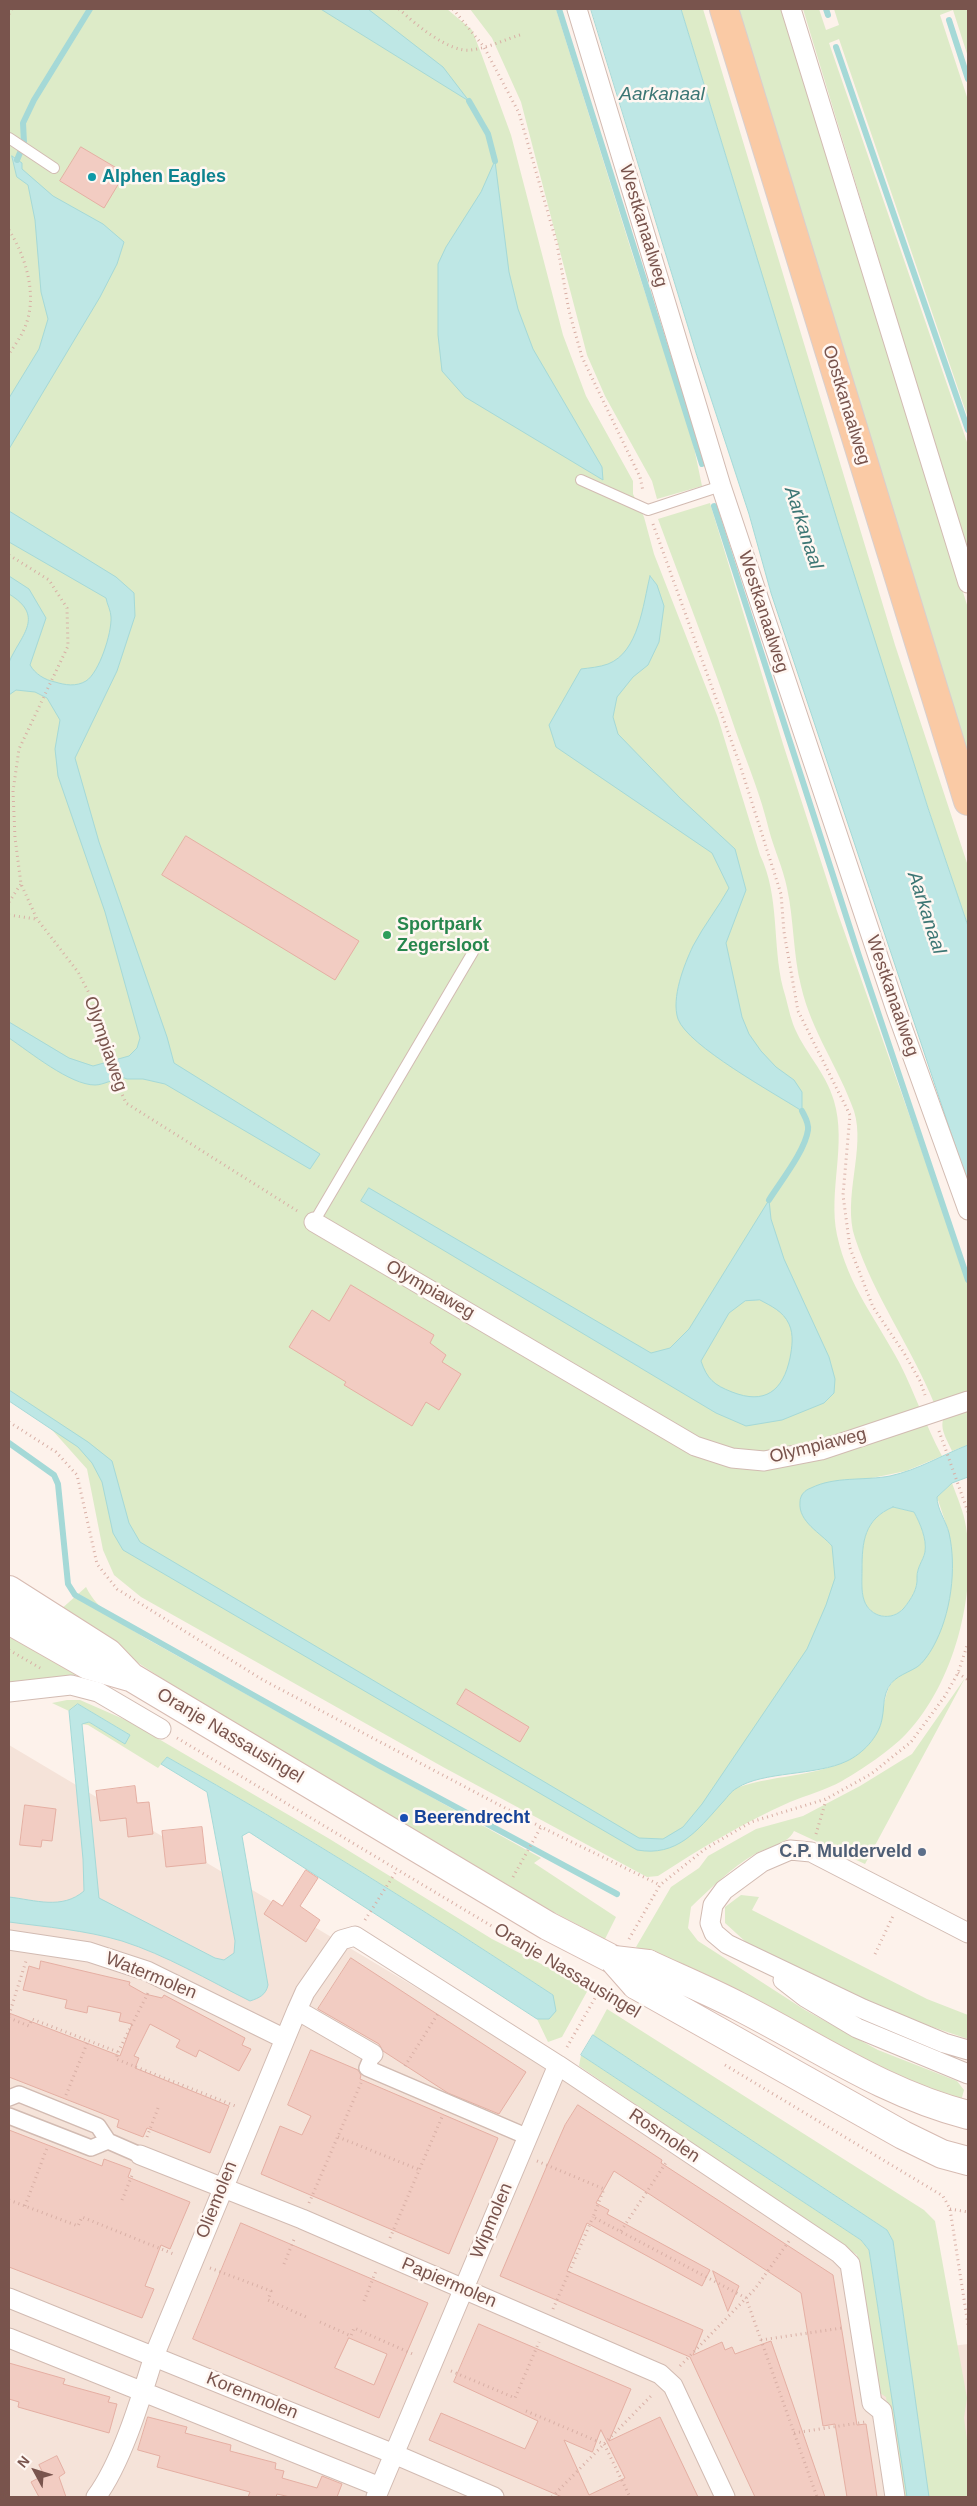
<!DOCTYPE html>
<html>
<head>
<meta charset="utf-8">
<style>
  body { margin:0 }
  #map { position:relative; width:977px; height:2506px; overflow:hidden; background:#fdf2eb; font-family:Helvetica,sans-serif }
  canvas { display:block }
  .frame { position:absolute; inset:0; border:10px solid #79544d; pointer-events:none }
  .north { position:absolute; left:10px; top:2446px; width:50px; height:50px; -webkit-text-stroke:4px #fff7f2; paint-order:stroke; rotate:309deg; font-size:14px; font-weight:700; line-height:20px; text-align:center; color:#79544d }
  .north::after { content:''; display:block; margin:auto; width:18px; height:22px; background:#79544d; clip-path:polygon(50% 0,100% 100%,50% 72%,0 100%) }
</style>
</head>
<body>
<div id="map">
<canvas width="977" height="2506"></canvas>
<div class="frame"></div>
<div class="north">N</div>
</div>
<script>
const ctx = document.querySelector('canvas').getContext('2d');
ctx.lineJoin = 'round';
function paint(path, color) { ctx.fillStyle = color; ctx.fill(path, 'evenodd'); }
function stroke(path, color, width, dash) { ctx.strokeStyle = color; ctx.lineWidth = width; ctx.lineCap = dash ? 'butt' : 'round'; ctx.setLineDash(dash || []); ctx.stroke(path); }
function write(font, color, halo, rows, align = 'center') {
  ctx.font = font + ' Helvetica,sans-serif'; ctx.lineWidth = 5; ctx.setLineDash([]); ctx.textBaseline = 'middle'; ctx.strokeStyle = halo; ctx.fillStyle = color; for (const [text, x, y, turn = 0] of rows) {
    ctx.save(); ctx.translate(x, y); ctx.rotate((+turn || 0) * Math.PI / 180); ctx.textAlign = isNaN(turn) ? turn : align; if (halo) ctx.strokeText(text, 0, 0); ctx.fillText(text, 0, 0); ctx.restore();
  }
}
const residential = new Path2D(`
  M9,1745L536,2059L839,2260L858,2358L968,2344V2497H9Z`);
const green = new Path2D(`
  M9,9H447L472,30L481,53L511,135L563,335L586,396L633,481V494L644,517L654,554L718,718L760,855C780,896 772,944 783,988C787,1000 789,1013 793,1024C803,1051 826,1072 834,1101C847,1145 828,1190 837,1235C848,1286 877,1320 900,1364C915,1394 926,1426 942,1456L906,1471L872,1478L847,1598L736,1788C777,1773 831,1778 865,1748C890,1725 877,1689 900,1675C905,1671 912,1669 917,1667L948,1530L937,1497L952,1483C957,1497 964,1512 966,1527C977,1594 954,1684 906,1734C891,1750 861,1770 842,1781C826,1790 807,1795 790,1802C743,1823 701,1848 658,1876L647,1877L443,1767L141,1597L114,1575L103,1550L87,1469L37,1413L9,1395Z
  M470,9H556L632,253L691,433L702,486L657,499L652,481L605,396L587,355L521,102L492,38Z
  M681,9H703L895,645L968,866V926C864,623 775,315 681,9Z
  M730,9H781L968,608V760Z
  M803,9H819L826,30L839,25L834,9H968V57L953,10L940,15L968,100V418L839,39L829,43L968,445V554Z
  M710,503L783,744L837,911L968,1281V1391L934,1403C911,1347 874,1296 855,1238C842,1198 866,1149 854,1111C839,1068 811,1031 801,986C793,954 794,920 787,888C783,868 774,849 769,830C761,796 748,765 736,732C712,660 684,590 658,519Z
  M968,1410V1445L952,1451C947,1439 937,1426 946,1414Z
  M893,1507L914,1512C920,1523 927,1539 925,1552C923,1561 917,1568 917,1577C918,1589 911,1599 904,1608C892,1622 870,1618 864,1600C861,1591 862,1579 862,1570C862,1540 863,1520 893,1507Z
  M86,1587C98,1612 125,1625 147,1639L541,1858L534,1863L616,1917L605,1939L498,1883L291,1763L59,1611Z
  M9,1628L83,1674L48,1678L9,1692Z
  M965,1678L865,1864L794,1831C786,1846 769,1846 755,1854C732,1867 710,1889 691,1907L688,1928L698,1941L805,2010L878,2050L957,2081L964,2090L961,2101L928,2094L768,2009L636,1947L671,1887L699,1868L708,1856L756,1829L803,1816L860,1786L912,1754Z
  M67,1700H80L128,1721L328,1838L492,1939L589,1988L562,2037L548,2042L537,2019H549L553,1995C427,1912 300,1831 167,1757L158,1768L88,1725L81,1724L89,1722L125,1743L130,1735L78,1704L69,1711L52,1703Z
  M741,1895L759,1897L752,1910L927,1999L968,2015V2039L870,2006L747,1943L725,1923V1907Z
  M607,2009L924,2210L935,2221L967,2398L964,2418L968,2447V2497H929L893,2241L887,2230L593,2035Z
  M581,2055L861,2240L869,2250L907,2497H899L886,2397L880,2393L857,2255L579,2066Z`);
const water = new Path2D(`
  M321,9H368L443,67L469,101Z
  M591,9H681L841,533L928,808L968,926V1184L771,593L749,514L697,356Z
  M12,156L22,163V169L53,196L103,224L124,242L117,264L100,297L9,449V398L39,349L48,319L41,292L35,220L28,185L17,177Z
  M495,161L509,272L518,309L533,349L602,467L603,480L465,397L442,371L438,335V264L446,247L481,192Z
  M9,511L116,577L134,593L135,616L117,671L75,758L99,842L167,1037L174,1063L320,1154L310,1169L165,1084L143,1079H127L122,1077C114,1079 103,1085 95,1085C70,1085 30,1052 9,1038V1022L69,1058L93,1066L129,1056L137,1048L140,1038L105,912L58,776L55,749L60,720L47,698L35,692L16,690L9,695C9,685 6,669 10,660C22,634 45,616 9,594V576L29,589L46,618L30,665C35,674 45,680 55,682C65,685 76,687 86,681C99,673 112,633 111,617C111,611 107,604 106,598L9,542Z
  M650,576L657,585L664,606L659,642L648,665L633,677L617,697L613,717L618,734L680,798L735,849L746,890L726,943L742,1017L749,1034L761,1051L776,1067L794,1080L802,1092V1111C774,1093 688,1046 678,1019C671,998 684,965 693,946C704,925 718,908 729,888L712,853L556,747L549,725L581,669C589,668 600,667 608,664C639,652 643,604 650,576Z
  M369,1188L651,1353L670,1348L689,1329L769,1200L771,1219L784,1259L829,1357L835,1379L834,1393L824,1403L782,1420L746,1426L716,1413L361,1201ZM760,1300C771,1306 783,1311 789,1324C794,1335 792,1347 790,1358C783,1391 765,1405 732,1392C714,1385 707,1379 701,1361L729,1313L745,1301Z
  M9,1390L88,1442L112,1461L129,1523L140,1542L639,1838L663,1839L683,1827L702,1804L807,1649L826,1605L835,1578L832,1546C821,1533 798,1522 800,1502C800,1495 805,1490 811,1488C835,1476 864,1481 890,1476C918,1470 942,1455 968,1445V1477L952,1483L937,1497C937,1509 946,1521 949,1533C957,1568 951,1615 933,1647C929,1654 923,1663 917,1667C904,1675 891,1677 886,1693C883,1701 884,1711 882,1719C879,1737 862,1754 847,1761C816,1776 763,1771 737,1788C731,1791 726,1799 721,1804C697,1831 677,1857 637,1850L123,1550L113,1533L102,1482L92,1463L78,1447L9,1401ZM893,1507L914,1512C920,1523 927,1539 925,1552C923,1561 917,1567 917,1577C918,1589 911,1599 904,1608C892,1622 870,1618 864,1600C861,1591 862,1579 862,1570C862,1542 864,1519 893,1507Z
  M78,1704L130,1735L125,1744L89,1722L82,1724L99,1898L215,1958L224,1960L234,1953L235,1941L207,1792L161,1764L167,1757C299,1831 427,1912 553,1995L556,2011L549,2019H537L249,1832L242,1836L268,1985C266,1995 259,1998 250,2001C208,1980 166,1955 122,1941C85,1930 46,1927 9,1922V1897C35,1900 62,1910 84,1891L83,1859L69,1711Z
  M593,2035L887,2230L893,2241L929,2497H907L869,2250L861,2240L581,2055Z`);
const stream = new Path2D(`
  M559,9L702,464
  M826,9L828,15
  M949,20L968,79
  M836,47L968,430
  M469,101L488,134L495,161
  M17,160L24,143L23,123L34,100L90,9
  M714,506L858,953L968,1280
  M769,1200C781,1181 805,1151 808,1130C809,1123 805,1117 802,1111
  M9,1443L54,1475L58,1484L68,1584L75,1595L378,1765L617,1894`);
const building = new Path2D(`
  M81,147L125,173L104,208L60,181Z
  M186,836L359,941L335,980L162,875Z
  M351,1285L434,1335L430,1343L446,1355L442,1362L461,1374L439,1410L426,1402L412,1426L344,1385L346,1382L289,1347L312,1310L329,1321Z
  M466,1689L529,1727L520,1742L457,1704Z
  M135,1786L137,1803L149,1802L153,1834L128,1837L126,1818L100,1821L96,1791Z
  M25,1805L56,1809L52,1841L42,1840L41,1847L20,1845Z
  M202,1827L206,1863L166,1867L162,1831Z
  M306,1870L318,1878L300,1906L320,1920L306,1942L264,1914L273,1900L282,1906Z
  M351,1958L526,2072L499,2114L448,2093L383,2051L379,2044L318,2009Z
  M41,1961L130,1982L129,1985L145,1994L162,1998L164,1995L245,2038L242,2045L251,2049L239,2071L199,2050L196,2057L176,2047L180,2040L150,2024L134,2056L139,2058L135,2068L229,2106L210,2153L147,2128L143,2137L117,2127L119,2120L9,2077V2013L120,2056L132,2024L119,2021L121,2013L88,2006L87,2013L65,2008L67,2000L23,1990L29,1966L39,1969Z
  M311,2050L358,2070L361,2075L360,2079L498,2138L449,2254L261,2174L280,2126L302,2135L311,2116L288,2105Z
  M578,2105L662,2160L661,2163L833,2275L857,2425L866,2424L877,2497H847L835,2424L823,2426L801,2293L614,2171L596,2203L609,2210L607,2214L710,2270L702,2286L587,2223L567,2271L703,2330L693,2355L722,2342L725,2350L732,2347L735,2354L771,2341L825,2497H755L690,2357L500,2276L546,2168L565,2125Z
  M9,2130L102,2166L104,2159L131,2169L128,2177L190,2202L170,2249L161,2245L145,2286L154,2289L142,2318L9,2267Z
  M241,2223L428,2303L379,2418L193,2339ZM349,2338L387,2354L374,2385L335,2368Z
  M713,2271L739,2286L728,2311Z
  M479,2324L631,2389L609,2441L660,2417L698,2497H562L429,2440L441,2413L525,2449L538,2421L454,2382ZM601,2430L625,2478L589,2495L564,2440L592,2452Z
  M9,2363L65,2379L63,2384L110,2397L108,2402L117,2404L109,2433L18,2407L19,2402L9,2399Z
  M148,2417L187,2427L185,2433L231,2445L230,2451L276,2463L275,2469L284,2471L282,2478L317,2488L322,2476L342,2484L337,2497H290L277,2494L276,2497H248L250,2492L157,2467L160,2456L138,2450Z
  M57,2456L65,2473L59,2477L66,2497H39L31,2482L44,2475L39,2465Z`);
const path = new Path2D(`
  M399,9C414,23 449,53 471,50C488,48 506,39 523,34
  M453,9L484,47L519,113L557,244L569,311L582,357L640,477L643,491
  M9,14L12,9
  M9,230C26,257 38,296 25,327C21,337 14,346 9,354
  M653,524L740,765L781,894L784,932L798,1011L850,1115L843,1195L850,1248L873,1307L904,1353L920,1381L925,1395
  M9,555L49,580L67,608L68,646L19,749L13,791L15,838L21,884L37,919L78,972L91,997L117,1083L126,1103L299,1212
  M9,902L21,884
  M9,915L36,919
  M9,1422L56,1452L77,1475L97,1564L117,1589L263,1680L541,1827L660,1885
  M939,1431L968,1512
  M9,1650L40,1668
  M958,1673L968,1680
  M177,1738L582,1980
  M816,1834L826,1800
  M513,1877L541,1827
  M365,1920L397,1870
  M629,1939L660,1885L705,1849L751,1822L826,1799L871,1774L911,1742L945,1696L958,1673L968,1643
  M875,1954L893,1916
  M9,2015L26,1961
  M9,2018L29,2026L32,2019L118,2052L116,2059L238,2107
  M567,2047L603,1984
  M118,2052L148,1993
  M725,2065L943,2196L950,2209L968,2325
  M405,2066L439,2012
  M66,2095L88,2041
  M147,2137L158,2108
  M338,2137L420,2170
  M537,2161L604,2189L593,2217L746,2298L817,2497
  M9,2200L78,2226L82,2217L176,2255
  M122,2200L133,2173
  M309,2203L361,2083
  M25,2206L47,2148
  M950,2209L968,2212
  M621,2231L667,2161
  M390,2238L442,2117
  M284,2264L295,2237
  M210,2268L271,2291L268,2300L306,2317
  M364,2301L376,2271
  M553,2309L593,2217
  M320,2322L351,2336L354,2328L415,2355
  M761,2340L842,2328
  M680,2366L755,2289L789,2241
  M451,2371L515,2398L539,2342
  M526,2411L604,2444L630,2497
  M794,2433L865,2422
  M552,2497L653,2394`);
const service = new Path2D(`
  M9,138L54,168
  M581,480L648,510L721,486
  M314,1222L473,952`);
const pedestrian = new Path2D(`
  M373,2054L367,2068L528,2137
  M9,2098L19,2094L98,2126L108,2141L140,2155
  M9,2116L91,2148L108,2141`);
const minor = new Path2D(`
  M577,9L721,486L896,1010L968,1210
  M791,9L968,583
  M314,1222L695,1446L732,1458L764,1461L821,1450L968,1401
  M9,1692L71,1685L98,1692L161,1729
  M968,1933L811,1852L790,1850L762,1862L724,1890L713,1905L710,1923L714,1933L727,1944L863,2009L944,2043L968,2050
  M9,1940L89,1952L147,1971L285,2039
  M783,1980L805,1997L857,2028L968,2074
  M297,2010L373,2054
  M140,2155L302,2219L660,2374L673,2386L725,2497
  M9,2298L394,2454L494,2497
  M9,2338L380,2487
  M96,2497C122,2462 141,2398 154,2356L297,2010L305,1992L341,1940L355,1936L558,2065L839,2253L850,2264L872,2403L882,2411L895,2497
  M376,2497L558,2065`);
const secondary = new Path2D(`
  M9,1590L108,1653L131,1677L548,1926L614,1960
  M9,1620L88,1665L130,1677
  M648,1964C678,1978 709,1991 738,2006C815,2045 883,2093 968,2115
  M636,1985L903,2135L942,2154L968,2161`);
const primary = new Path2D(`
  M724,9L968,801`);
const pathBridge = new Path2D(`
  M582,1980L617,2001`);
const secondaryBridge = new Path2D(`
  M614,1960L648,1964
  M614,1960L636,1985`);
const markers = [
  [92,177,5,"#0f9aa8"],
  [387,935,5,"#2e9e5b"],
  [404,1818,5,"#1a4fb4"],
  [922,1852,5,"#5c6f8a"]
];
const cultureNames = [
  ["Alphen Eagles",102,177]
];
const streetNames = [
  ["Westkanaalweg",643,226,73],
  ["Oostkanaalweg",846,405,73],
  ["Westkanaalweg",763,612,72],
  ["Westkanaalweg",892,996,71],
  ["Olympiaweg",105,1044,71],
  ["Olympiaweg",430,1290,30],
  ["Olympiaweg",818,1446,-14],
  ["Oranje Nassausingel",230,1736,31],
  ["Oranje Nassausingel",567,1971,31],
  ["Watermolen",151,1976,22],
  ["Rosmolen",664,2136,34],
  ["Oliemolen",217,2200,-68],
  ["Wipmolen",492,2221,-67],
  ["Papiermolen",449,2283,23],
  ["Korenmolen",252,2396,22]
];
const leisureNames = [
  ["Sportpark",397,925],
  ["Zegersloot",397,946]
];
const transitNames = [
  ["Beerendrecht",414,1818]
];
const serviceNames = [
  ["C.P. Mulderveld",912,1852]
];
const waterNames = [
  ["Aarkanaal",662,95],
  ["Aarkanaal",803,528,72],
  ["Aarkanaal",926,913,72]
];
paint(residential, '#f5e3d9');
paint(green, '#ddebc8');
paint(water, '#bee7e5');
stroke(water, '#a5d9d7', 1);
stroke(stream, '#a5d9d7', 6);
paint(building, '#f2ccc2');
stroke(building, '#e5afa3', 1);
stroke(service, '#d2bbb2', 12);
stroke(pedestrian, '#d2bbb2', 18);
stroke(minor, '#d2bbb2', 21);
stroke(secondary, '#d7bbb2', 30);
stroke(primary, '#d9cfcd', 30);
stroke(path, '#d8afa5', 3, [1, 4]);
stroke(service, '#fff', 10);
stroke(pedestrian, '#fff', 15);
stroke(minor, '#fff', 19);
stroke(secondary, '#fff', 28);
stroke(primary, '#facaa5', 28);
stroke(secondaryBridge, '#d7bbb2', 30, []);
stroke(pathBridge, '#d8afa5', 3, [1, 4]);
stroke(secondaryBridge, '#fff', 28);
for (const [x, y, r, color] of markers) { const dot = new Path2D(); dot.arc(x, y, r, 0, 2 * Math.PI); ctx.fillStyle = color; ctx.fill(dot); stroke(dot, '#fff7f2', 2); }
write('bold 18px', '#0d838f', '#fff7f2', cultureNames, 'left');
write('18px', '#79544d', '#fff7f2', streetNames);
write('bold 18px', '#27864d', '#fff7f2', leisureNames, 'left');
write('bold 18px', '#164399', '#fff7f2', transitNames, 'left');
write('bold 18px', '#4e5e75', '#fff7f2', serviceNames, 'right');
write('italic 19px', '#3c7674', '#fff7f2', waterNames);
</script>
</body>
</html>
